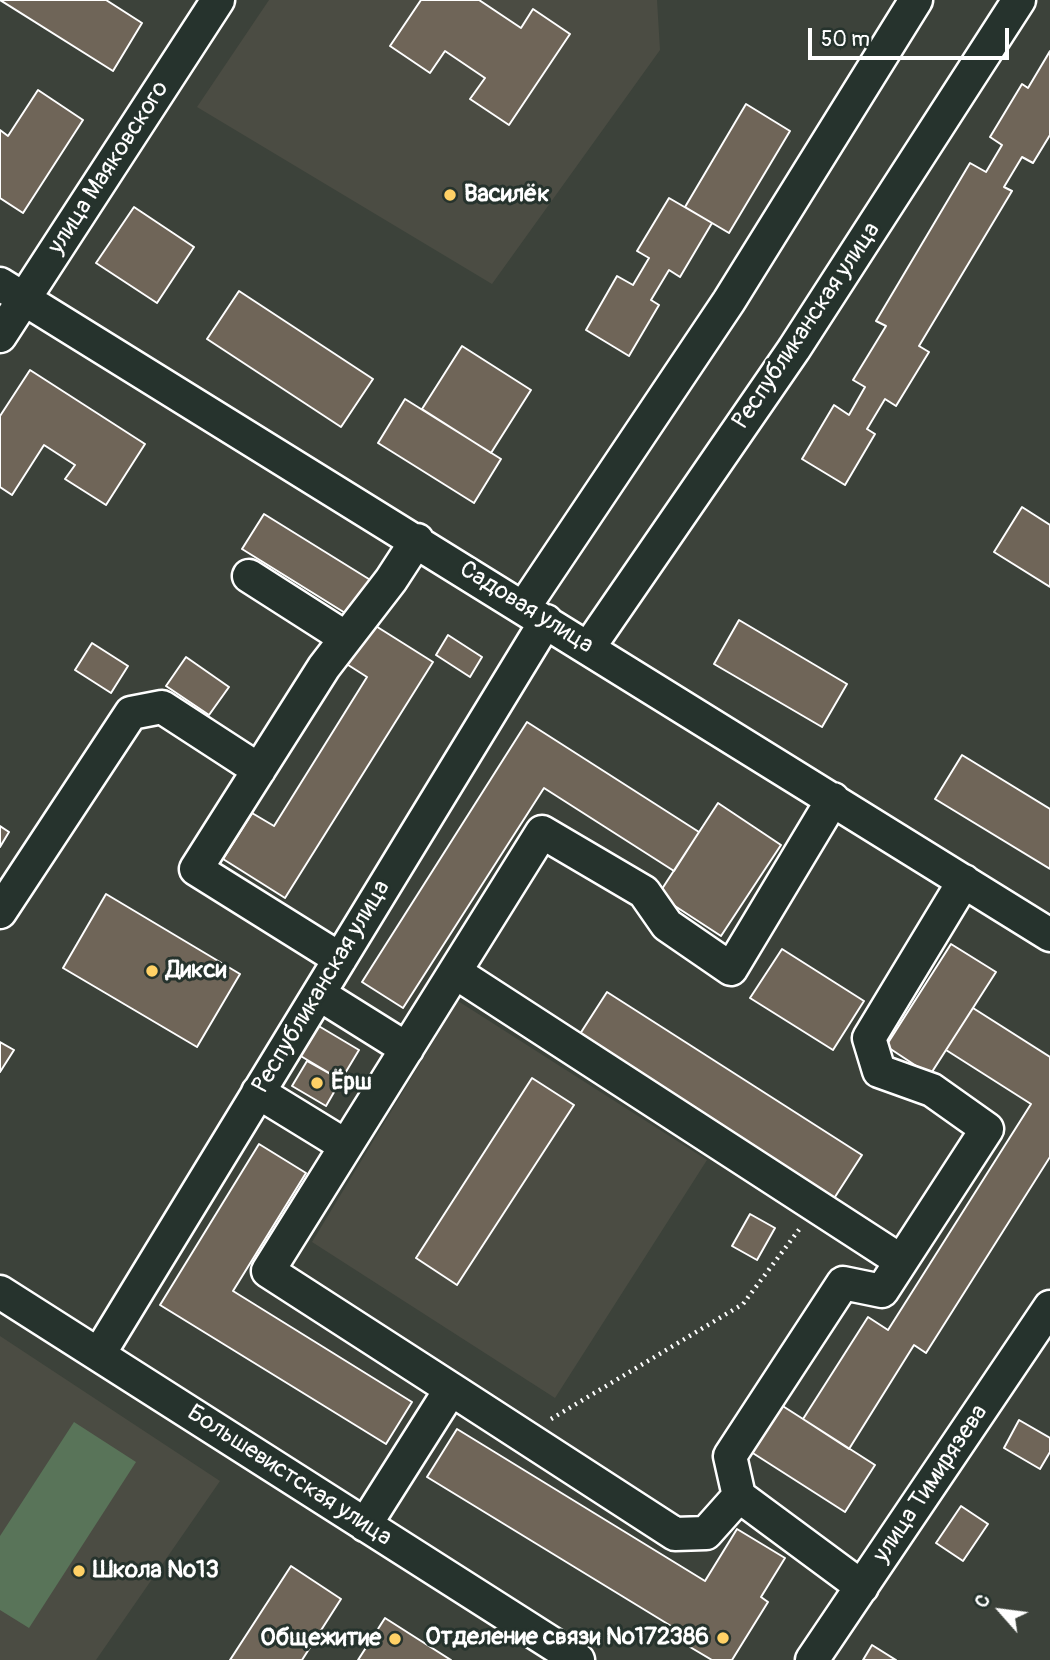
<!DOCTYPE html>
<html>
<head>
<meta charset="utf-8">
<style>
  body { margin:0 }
  #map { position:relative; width:1050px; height:1660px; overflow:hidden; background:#3c423a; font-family:Pangolin,sans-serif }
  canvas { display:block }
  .north { position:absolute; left:966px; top:1576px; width:70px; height:70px; -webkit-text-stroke:5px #26332d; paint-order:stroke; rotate:298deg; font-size:19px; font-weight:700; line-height:28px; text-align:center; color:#fff }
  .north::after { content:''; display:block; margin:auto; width:24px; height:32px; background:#fff; clip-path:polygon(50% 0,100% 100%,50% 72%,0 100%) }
  .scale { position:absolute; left:808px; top:28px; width:201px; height:32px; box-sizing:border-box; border:4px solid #fff; border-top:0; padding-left:9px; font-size:21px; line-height:24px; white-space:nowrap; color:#fff; -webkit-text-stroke:5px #26332d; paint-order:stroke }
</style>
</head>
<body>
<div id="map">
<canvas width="1050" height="1660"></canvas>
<div class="north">С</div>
<div class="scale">50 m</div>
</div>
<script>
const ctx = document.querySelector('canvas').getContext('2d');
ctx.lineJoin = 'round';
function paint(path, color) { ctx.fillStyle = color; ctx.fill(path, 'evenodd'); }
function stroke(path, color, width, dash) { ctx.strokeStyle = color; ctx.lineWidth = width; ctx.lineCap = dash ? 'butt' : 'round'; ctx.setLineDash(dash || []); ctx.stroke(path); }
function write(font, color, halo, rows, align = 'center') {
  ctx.font = font + ' Pangolin,sans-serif'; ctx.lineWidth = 6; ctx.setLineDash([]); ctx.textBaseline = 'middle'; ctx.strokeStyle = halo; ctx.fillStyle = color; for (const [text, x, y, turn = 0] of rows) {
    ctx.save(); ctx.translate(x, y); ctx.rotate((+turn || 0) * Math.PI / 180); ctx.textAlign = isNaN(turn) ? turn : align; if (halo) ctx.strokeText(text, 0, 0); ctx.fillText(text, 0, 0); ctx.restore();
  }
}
const built = new Path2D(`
  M269,0H657L660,50L492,284L197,107Z
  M458,1001L707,1160L555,1398L312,1242Z
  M0,1336L220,1481L96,1660H0Z`);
const green = new Path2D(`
  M74,1422L136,1462L29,1628L0,1610V1536Z`);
const building = new Path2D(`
  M0,0H106L142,23L113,71Z
  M421,0H479L521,28L533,9L570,34L509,125L470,99L485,78L445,51L430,73L390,46Z
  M1050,51V135L1033,163L1022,157L1004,187L1012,191L919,346L929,352L896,406L885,399L867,429L875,434L845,485L802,459L834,405L849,415L865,387L853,380L886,326L876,321L970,163L986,172L1002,145L990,137L1022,84L1028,88Z
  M38,90L83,120L23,213L0,198V130L8,136Z
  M746,104L790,131L729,233L685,207Z
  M669,198L712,223L680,277L669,270L651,300L659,305L629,356L586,330L617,276L633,285L649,258L637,251Z
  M134,207L194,247L157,303L96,263Z
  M239,291L373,379L341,427L207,339Z
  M462,346L531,390L491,453L422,409Z
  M30,370L145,444L106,505L65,479L75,465L44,445L12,495L0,487V416Z
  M405,399L501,459L474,503L378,443Z
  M1022,507L1050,525V587L994,552Z
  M264,514L372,581L350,616L242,549Z
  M739,620L847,684L822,727L714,664Z
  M371,623L433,662L285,898L223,859L252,813L274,826L367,677L345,663Z
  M448,635L482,657L470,677L436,655Z
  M92,643L128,666L111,693L75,670Z
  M186,657L229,687L209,715L166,686Z
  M527,722L699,832L674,871L544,788L403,1008L362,982Z
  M962,755L1050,809V869L935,799Z
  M718,803L781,845L721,936L658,895Z
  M0,826L9,832L0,847Z
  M106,894L240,974L197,1047L63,968Z
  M951,944L996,972L930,1075L886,1046Z
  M782,949L864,1001L833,1050L750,998Z
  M607,992L862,1155L833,1200L578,1037Z
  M973,1008L1050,1057V1157L926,1353L914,1345L849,1449L803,1419L868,1317L888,1330L1031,1104L946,1050Z
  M317,1025L359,1050L341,1080L299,1055Z
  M0,1042L14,1050L0,1072Z
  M307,1061L341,1080L326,1106L292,1086Z
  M532,1078L574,1105L457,1285L416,1258Z
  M259,1144L306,1173L233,1291L412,1402L386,1444L160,1305Z
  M750,1214L775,1228L757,1260L732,1246Z
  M778,1403L875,1465L845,1512L748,1450Z
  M1019,1420L1050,1438V1452L1040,1469L1004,1448Z
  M457,1429L705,1581L737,1529L785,1558L761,1597L768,1602L732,1660H712L690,1647L694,1640L427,1477Z
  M961,1506L988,1524L963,1561L936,1543Z
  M291,1566L341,1599L302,1660H230Z
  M385,1618L451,1660H358Z
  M872,1645L896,1660H863Z`);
const path = new Path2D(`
  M551,1419L743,1304L801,1227`);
const minor = new Path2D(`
  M0,284L1050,935
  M0,336L218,0
  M249,576L346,638
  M524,607L729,301L916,0
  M589,647L794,349L1019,0
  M0,912L131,713L162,707L259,770
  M340,959L196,869L324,667L391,580L417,540
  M455,972L901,1261
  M319,994L407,1049
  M258,1092L346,1146
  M0,1292L578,1660
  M99,1354L546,621
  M451,1389L675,1534L706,1533L739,1496L862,1587
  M739,1496L730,1456L843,1283L882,1291L987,1129L932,1090L879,1071L869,1038L964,881
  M365,1525L451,1389L268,1271L542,832L644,892L667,925L731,969L833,799
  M812,1660L1050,1307`);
const markers = [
  [450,195,7,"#ffd166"],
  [152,971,7,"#ffd166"],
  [317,1083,7,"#ffd166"],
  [79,1571,7,"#ffd166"],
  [723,1638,7,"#ffd166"],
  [395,1639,7,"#ffd166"]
];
const streetNames = [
  ["улица Маяковского",109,168,-57],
  ["Республиканская улица",807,326,-56],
  ["Садовая улица",526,608,32],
  ["Республиканская улица",322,987,-59],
  ["Большевистская улица",289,1476,33],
  ["улица Тимирязева",931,1484,-56]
];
const poiNames = [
  ["Василёк",464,195],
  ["Дикси",166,971],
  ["Ёрш",331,1083],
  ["Школа №13",93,1571],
  ["Отделение связи №172386",709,1638,"right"],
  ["Общежитие",381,1639,"right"]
];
paint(built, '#4b4c43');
paint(green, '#597459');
paint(building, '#6f6558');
stroke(building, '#fff', 2);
stroke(minor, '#fff', 37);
stroke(path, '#fff', 4.5, [2, 5]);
stroke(minor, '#26332d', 32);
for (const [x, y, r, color] of markers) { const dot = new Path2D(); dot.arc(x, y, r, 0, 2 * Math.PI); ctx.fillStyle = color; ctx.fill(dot); stroke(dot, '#26332d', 2.5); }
write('24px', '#fff', '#26332d', streetNames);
write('bold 24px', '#fff', '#26332d', poiNames, 'left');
</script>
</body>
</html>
